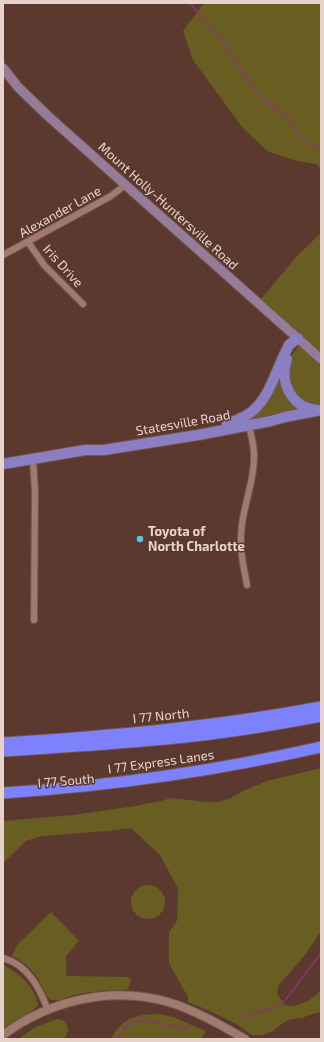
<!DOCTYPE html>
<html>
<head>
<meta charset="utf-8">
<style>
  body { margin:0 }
  #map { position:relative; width:324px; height:1042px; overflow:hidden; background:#5b392e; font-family:"Exo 2",sans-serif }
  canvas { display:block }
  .frame { position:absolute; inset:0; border:4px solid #e8d3cc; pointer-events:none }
</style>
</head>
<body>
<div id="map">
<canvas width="324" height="1042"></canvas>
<div class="frame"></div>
</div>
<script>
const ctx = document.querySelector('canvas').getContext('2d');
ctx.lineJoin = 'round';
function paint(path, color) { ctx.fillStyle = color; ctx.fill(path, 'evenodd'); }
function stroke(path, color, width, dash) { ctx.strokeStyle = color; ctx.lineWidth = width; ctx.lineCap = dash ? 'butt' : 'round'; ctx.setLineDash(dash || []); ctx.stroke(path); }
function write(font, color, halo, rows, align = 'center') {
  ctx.font = font + ' "Exo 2",sans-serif'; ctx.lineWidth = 3; ctx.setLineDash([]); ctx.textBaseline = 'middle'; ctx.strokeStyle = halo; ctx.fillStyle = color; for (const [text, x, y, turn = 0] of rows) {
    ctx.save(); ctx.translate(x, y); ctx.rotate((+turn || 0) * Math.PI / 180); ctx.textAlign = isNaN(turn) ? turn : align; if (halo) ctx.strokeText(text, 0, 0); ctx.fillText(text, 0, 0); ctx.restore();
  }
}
const green = new Path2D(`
  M204,3H321V169L317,164L297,161L267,151L242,127L193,60L183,31Z
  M321,233V353L261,299L297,256Z
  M299,345L321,365V406H316L298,399L289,384L288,366L292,355Z
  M283,363L282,377L307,409L238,421L244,418Z
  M321,768V931L305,955L278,986L277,994L285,1005C288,1005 290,1006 292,1006C301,1006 318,996 321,989V1012L312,1014L302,1018L291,1019L283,1023L273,1031L262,1035H252L238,1025L210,1011L188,1002V997L169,963V932L177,921L178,888L173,879L160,855L131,828L108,831L41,836L26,841L3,863V821L74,815L135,806L161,801L170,798L190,800L205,802H218L231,798L243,791L267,781Z
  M131 902a17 17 0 1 1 34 0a17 17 0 1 1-34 0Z
  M51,912L79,941L66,956V976L128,977L131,979L129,987L126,990C108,990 91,991 74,995C68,997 56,1003 50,999C44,995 43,986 39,980C33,970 23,961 12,956L17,945Z
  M3,965C19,973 35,986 38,1005C30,1016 15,1023 3,1029Z
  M160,1014L173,1017L206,1031L201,1039L156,1038L153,1039H111C124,1016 136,1015 160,1014Z
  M57,1019C68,1019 72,1033 63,1039H18L36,1027Z`);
const stream = new Path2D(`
  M190,3L225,44L254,89L262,98L266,102L280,111L292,123L298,136L311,145L321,148
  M239,1017L273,1008L278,1006L286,999L321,953
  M119,1039C121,1033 125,1027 130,1024C143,1016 166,1026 180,1027C184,1028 188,1028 192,1027`);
const minor = new Path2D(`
  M28,242L44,265L83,304
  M3,255L111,196L125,185
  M33,459L35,492L34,620
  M247,585C244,569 240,553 241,537C241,509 255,483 254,455C254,445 251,435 249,425
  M3,958C28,965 39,987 48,1010`);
const tertiary = new Path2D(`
  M3,1035C50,1000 111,986 168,1002C193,1009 223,1026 245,1039`);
const secondary = new Path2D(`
  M3,68L18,87L48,116L321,359`);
const primary = new Path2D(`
  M287,359C281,376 286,395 301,405C306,408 311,409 317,410
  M227,424C235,421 243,418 250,413C270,398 275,372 286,351L289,345L298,338
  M3,464L85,450H104L198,435L271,421L285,417L321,410`);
const motorway = new Path2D(`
  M3,743C110,736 216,727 321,707
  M3,751C67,747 131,743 194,736C237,731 279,724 321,716
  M3,793C110,786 216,771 321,747`);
const markers = [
  [140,539,4,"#5bc8e7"]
];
const streetNames = [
  ["Mount Holly-Huntersville Road",168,206,42],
  ["Alexander Lane",60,212,-29],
  ["Iris Drive",63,266,48],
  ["Statesville Road",183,423,-10],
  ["I 77 North",161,716,-6],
  ["I 77 Express Lanes",161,762,-8],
  ["I 77 South",66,781,-5]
];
const poiNames = [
  ["Toyota of",148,532],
  ["North Charlotte",148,547]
];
paint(green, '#685e22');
stroke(stream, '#8a3674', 1.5);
stroke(minor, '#72564c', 8);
stroke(tertiary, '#72564c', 10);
stroke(secondary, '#72564c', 11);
stroke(primary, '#72564c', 12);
stroke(motorway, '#72564c', 13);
stroke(minor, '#a07a6e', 6);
stroke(tertiary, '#a07a6e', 8);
stroke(secondary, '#967c99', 9);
stroke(primary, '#8c7ec3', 10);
stroke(motorway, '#7e81fc', 11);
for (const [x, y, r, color] of markers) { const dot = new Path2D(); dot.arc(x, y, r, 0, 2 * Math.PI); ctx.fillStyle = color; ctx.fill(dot); stroke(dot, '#5b392e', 1.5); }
write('13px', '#e8d3cc', '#5b392e', streetNames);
write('bold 13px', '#e8d3cc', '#5b392e', poiNames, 'left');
</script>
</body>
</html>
